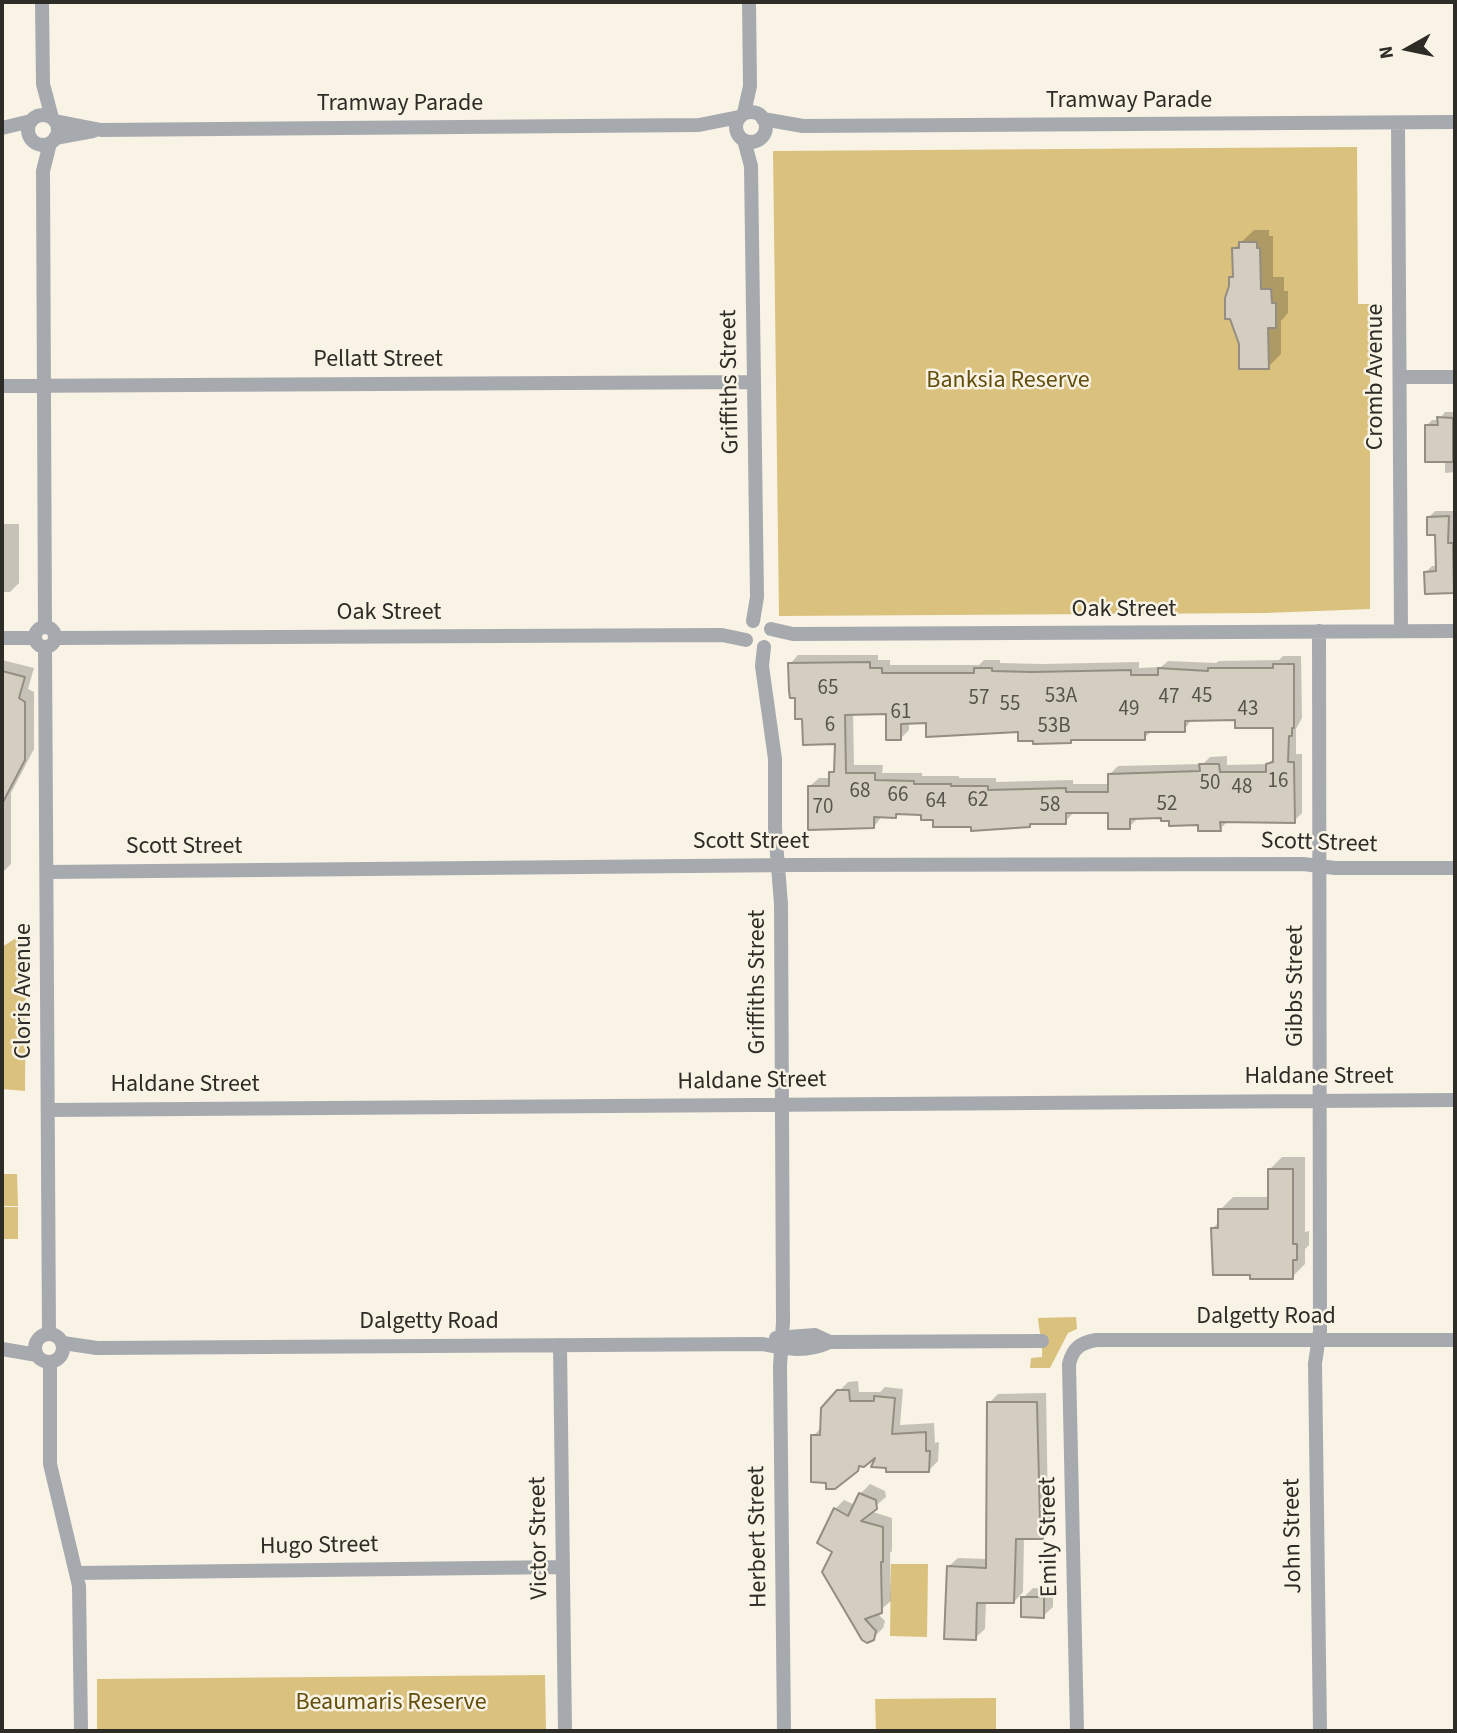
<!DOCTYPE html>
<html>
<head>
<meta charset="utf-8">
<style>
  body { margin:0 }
  #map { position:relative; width:1457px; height:1733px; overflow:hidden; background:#f8f3e5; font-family:"Source Sans 3",sans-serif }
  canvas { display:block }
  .frame { position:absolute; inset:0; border:4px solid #2e2c26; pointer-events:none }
  .north { position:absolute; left:1373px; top:14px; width:70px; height:70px; -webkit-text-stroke:5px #f8f3e5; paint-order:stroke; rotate:261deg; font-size:19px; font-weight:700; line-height:28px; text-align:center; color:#2e2c26 }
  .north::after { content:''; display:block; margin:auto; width:24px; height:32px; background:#2e2c26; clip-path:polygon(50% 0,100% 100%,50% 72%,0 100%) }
</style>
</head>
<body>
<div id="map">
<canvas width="1457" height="1733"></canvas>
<div class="frame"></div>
<div class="north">N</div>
</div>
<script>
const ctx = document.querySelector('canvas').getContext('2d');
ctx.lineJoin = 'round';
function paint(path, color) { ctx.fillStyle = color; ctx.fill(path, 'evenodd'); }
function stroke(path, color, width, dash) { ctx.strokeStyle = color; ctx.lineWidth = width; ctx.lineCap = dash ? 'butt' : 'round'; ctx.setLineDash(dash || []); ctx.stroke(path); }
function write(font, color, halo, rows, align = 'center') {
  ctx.font = font + ' "Source Sans 3",sans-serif'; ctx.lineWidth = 5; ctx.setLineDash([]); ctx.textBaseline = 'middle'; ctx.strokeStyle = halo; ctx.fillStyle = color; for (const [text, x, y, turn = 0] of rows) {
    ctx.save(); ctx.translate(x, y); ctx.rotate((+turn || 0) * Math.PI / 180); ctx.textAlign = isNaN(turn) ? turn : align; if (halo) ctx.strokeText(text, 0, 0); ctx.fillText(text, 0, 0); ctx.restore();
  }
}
const green = new Path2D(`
  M1357,147L1358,304H1370V609L1265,613L779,616L773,151Z
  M16,938H26L25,1091L2,1089V947Z
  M2,1174H17L18,1206H2Z
  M2,1207H18V1239H2Z
  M1076,1317L1077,1329L1068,1333L1050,1368H1030L1031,1358L1042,1357C1043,1343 1039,1332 1038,1318Z
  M891,1564H928L927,1637L890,1636Z
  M545,1675L546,1731H97V1679Z
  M996,1698V1731H876L875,1699Z`);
const shadow = new Path2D(`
  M1254,230H1269V236H1273V277H1284V291H1288V313L1281,321V354L1268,367L1241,344L1230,287V277L1234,274V249Z
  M1445,412H1455V472L1445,473V461L1426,426L1432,420H1439Z
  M1435,511H1454L1455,591L1426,592V572L1432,566H1437L1436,533L1429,517Z
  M2,524H19V583L10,592H2Z
  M798,655H878V660H890V665H979L984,660H1000V663L1042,664L1139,662V668L1161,667L1168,661L1216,663L1219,661L1279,660L1283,656H1301L1302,718L1296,729V754H1302V813L1294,821H1228L1220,829L1163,816L1138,818L1129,827L1110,811L1074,812L1065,822H1032L1029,825L973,826L935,818L923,813H899L895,816H882L874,827L810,786L819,778H831V773L836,768V743L804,717L796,696L790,664ZM887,712L901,738L909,730V722L928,721L1020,731L1070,741L1073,738H1144L1152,731L1184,730L1192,719L1237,718L1274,726V758L1268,764L1227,765V756L1210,757L1203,764L1118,766L1110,774V784H1073V780L996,782V778H959V776H922V773H882L883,765H854L853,713Z
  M2,660L34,668L28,689L34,692V749L11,793V864L2,873Z
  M1282,1157H1305V1232L1309,1231V1245L1305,1249V1264L1292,1277L1213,1228L1220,1221V1210L1233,1197H1269V1170Z
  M858,1381L859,1392H880L885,1387L903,1389L900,1425L934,1423L935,1443L939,1442L938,1461L928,1471L879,1453L857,1470L813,1436L822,1427V1409L848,1382Z
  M1046,1393L1048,1513H1052V1528L1042,1538H1024L1023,1592L1014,1602L986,1601L985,1629L975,1638L948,1567L958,1558L988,1559L989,1403L998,1394Z
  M870,1484L885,1491L886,1497L870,1511L892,1518V1551L890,1553L891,1601L877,1613L885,1621L883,1628L873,1638L834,1551L835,1509L844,1500L855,1505L860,1494Z
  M1033,1588L1053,1589V1607L1043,1616L1023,1598Z`);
const building = new Path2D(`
  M1239,242H1257V248H1260L1261,289H1271L1272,303H1276V328H1268L1269,369H1239V344L1230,319H1225V298L1229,286V277H1233L1232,248H1239Z
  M1437,417L1453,418V462H1425V425H1438Z
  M1449,516L1448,543H1453L1454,593L1425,594L1424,572L1436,571L1435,535H1427V517Z
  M870,662V668H882V673H974V668H992V671L1032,672L1131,670V675H1158V668L1208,671V668H1273V664H1294V728H1292V736H1289L1288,762H1294L1295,823L1220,822L1221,831H1198V825L1169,826V821H1161V818L1130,819V829H1108V813H1066V824H1030V827L971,831V827H933V820H921V815L896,814V818L874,817V828L808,830V786H829V772H834L835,744L803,745L802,719H795V698H790L789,691L788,663ZM886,714V740H901V724L926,723V737L1018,732V741H1033V744L1071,743V740H1145V732H1185V721L1235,720V728H1273V762L1266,764V772H1220L1219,764H1199L1200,771L1108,774V792H1066V788L988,790V786H951V784H914V781L875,780V773H846L845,715Z
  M2,671L25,677L19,698L25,702V760L2,804Z
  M1268,1169H1293V1244H1297V1260H1293V1279H1250V1275H1213L1211,1228H1218V1209H1268Z
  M837,1390H849L850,1401H874V1396L895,1398L892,1434L926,1432V1451H930L929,1472H886V1468L871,1467L875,1458L864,1467L859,1466L858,1471L835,1489H826V1483L811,1482V1435H820L821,1408Z
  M987,1402H1037L1040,1521H1043V1539H1016L1014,1603H977L976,1640L944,1639L947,1566L986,1568Z
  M859,1493L876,1500L877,1509L861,1521L883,1527V1562H881L882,1613L865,1619L876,1631L874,1640L867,1643L862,1640L822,1572L832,1552L817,1543L834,1508L848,1516Z
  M1021,1597H1044V1618L1021,1617Z`);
const minor = new Path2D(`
  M42,2L43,84L52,118
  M736 127a15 15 0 1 1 30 0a15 15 0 1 1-30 0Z
  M744,113L750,86L749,2
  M28 130a15 15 0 1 1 30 0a15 15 0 1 1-30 0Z
  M763,119L803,126L1455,122
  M55,121L101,130L699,125L739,117
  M1398,123L1401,631
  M2,128L31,121
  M55,138L93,131
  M744,140L751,166L757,597L753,621
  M1400,377H1455
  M2,386L754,382
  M35 637a10 10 0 1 1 20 0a10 10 0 1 1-20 0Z
  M45,627L43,171L50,143
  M771,629L793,634L1455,631
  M1319,631L1320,1331L1315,1363L1320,1731
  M2,638H35
  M56,638L722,635L746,640
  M764,647L762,666L775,759V829L781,904L783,1322L780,1366L784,1731
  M45,648L49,1334
  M47,872L796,865L1303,864L1335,868H1455
  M48,1110L1455,1100
  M35 1348a14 14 0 1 1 28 0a14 14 0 1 1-28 0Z
  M776,1338L815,1335L830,1342L1042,1341
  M63,1343L97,1348L762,1344C787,1349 806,1353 830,1342
  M560,1345L565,1731
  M2,1349L37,1355
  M50,1363V1464L79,1586L81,1731
  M76,1573L563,1567
  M1077,1731L1069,1364C1073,1348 1080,1343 1096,1340H1455`);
const numberNames = [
  ["65",828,689],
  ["53A",1061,697],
  ["45",1202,697],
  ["47",1169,698],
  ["57",979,699],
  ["55",1010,705],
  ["49",1129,710],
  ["43",1248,710],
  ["61",901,713],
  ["6",830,726],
  ["53B",1054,727],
  ["16",1278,782],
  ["50",1210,784],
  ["48",1242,788],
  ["68",860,792],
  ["66",898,796],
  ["62",978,801],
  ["64",936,802],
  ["52",1167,805],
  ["58",1050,806],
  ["70",823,808]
];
const streetNames = [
  ["Tramway Parade",1129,102],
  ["Tramway Parade",400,105],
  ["Pellatt Street",378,361],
  ["Cromb Avenue",1377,377,-90],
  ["Griffiths Street",731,382,-91],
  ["Oak Street",1124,611],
  ["Oak Street",389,614],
  ["Scott Street",751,843],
  ["Scott Street",1319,844,2],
  ["Scott Street",184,848],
  ["Griffiths Street",759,982,-90],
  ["Gibbs Street",1297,986,-90],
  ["Cloris Avenue",25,991,-90],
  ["Haldane Street",1319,1078],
  ["Haldane Street",752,1082,-1],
  ["Haldane Street",185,1086],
  ["Dalgetty Road",1266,1318],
  ["Dalgetty Road",429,1323],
  ["John Street",1294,1536,-91],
  ["Herbert Street",759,1537,-91],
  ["Emily Street",1050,1537,-91],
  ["Victor Street",540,1538,-91],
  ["Hugo Street",319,1547,-1]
];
const parkNames = [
  ["Banksia Reserve",1008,382],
  ["Beaumaris Reserve",391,1704]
];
paint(green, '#dac17d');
paint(shadow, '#0003');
paint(building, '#d3cec0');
stroke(building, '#938e81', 2);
stroke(minor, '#a6aaaf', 14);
write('21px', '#57544c', null, numberNames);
write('24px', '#2e2c26', '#f8f3e5', streetNames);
write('24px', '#634e0c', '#f8f3e5', parkNames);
</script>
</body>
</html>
